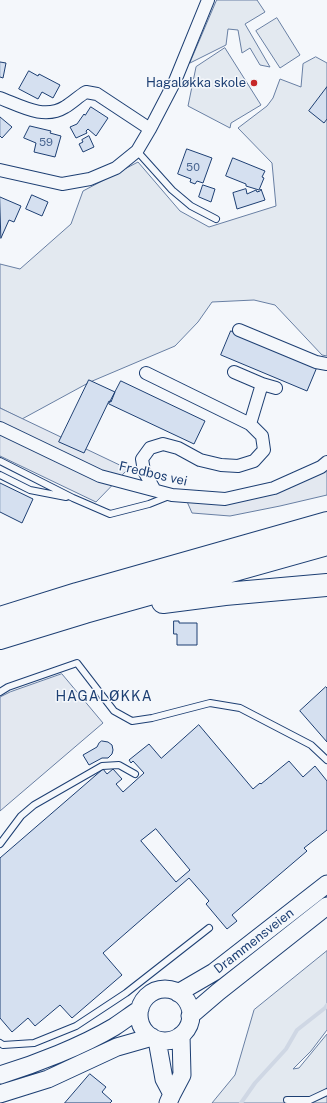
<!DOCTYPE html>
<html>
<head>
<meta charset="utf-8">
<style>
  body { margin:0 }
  canvas { display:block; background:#f4f7fb }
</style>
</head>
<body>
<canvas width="327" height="1103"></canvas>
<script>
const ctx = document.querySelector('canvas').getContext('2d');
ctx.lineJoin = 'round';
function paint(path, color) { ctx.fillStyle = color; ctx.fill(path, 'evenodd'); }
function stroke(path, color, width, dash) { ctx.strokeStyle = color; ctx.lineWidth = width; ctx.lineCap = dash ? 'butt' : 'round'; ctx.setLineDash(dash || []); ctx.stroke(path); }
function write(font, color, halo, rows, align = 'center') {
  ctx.font = font + ' "Public Sans",sans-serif'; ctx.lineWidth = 3; ctx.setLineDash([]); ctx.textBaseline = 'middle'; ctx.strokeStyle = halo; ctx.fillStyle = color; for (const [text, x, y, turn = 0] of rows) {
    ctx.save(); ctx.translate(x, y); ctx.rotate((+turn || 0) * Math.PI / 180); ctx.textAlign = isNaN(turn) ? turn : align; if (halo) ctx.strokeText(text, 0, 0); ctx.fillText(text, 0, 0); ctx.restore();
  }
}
const green = new Path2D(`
  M217,0H257L265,12L245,24L270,67L260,65L250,48L242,53L238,30L228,29L226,45L190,63Z
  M277,18L300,55L280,68L256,31Z
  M225,48L261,105L231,123L230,128L188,106L196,67Z
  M316,57L327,63V356L322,355L275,305L254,300L212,302L198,322L175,346L90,382L22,419L0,408V264L20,269L71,224L83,191L138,162L180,211L209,227L276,206L272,163L238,128L267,106L273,98L280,79L301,87L303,64Z
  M327,951V1030L311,1051L293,1069L299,1068L327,1034V1103H212L235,1075L254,1010Z`);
const parking = new Path2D(`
  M0,408L128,469L96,502L0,456Z
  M327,465V495L280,506L230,516L192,513L185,497L225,501Z
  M62,674L103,723L0,811V697L10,692Z`);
const stream = new Path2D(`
  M241,1103L255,1083L286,1049L297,1030L325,1008L327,1005`);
const building = new Path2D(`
  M0,62L6,63L3,78L0,77Z
  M29,71L38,76L39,74L60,85L53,98L42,92L38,99L19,89Z
  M327,87V119L324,123L309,111Z
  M91,107L108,118L96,136L88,129L86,131L87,133L76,138L70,127L77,124L84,114L85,115Z
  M0,117L12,127L2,138L0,136Z
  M30,126L51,131L50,133L61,136L55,157L34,152L36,143L24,138Z
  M89,136L94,147L83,152L79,144L83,142L82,140Z
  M187,149L212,158L203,183L197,181L195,184L190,182L191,179L178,174Z
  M233,158L265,171L262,177L264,178L259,190L246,186V184L226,176Z
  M203,185L215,189L211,202L199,197Z
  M246,189L247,194L256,190L257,192L260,191L261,189L265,200L237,209L233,193Z
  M32,195L48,202L42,216L26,209Z
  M0,197L21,206L14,222L9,220L1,238Z
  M231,331L317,367L307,391L221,355Z
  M89,380L115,392L111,402L109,401L84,453L59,442Z
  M121,381L205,421L194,444L109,404Z
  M0,483L33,499L22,523L0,512Z
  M174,621H179V623H197V645H177V634H174Z
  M326,687L327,688V742L300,711Z
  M199,725L253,789L260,783L261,784L289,761L303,777L315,766L327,781V830L304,848L307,851L232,915L237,921L227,929L206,904L209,901L189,878L103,953L122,975L72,1018L60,1005L35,1026L28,1018L12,1032L0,1018V858L103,769L107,774L113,769L122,779L116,784L123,792L144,773L133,761L131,763L129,760L149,744L161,758ZM156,829L190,870L176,882L141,841Z
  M102,741L108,742L112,745L113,750L112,754L108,758H102L89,765L83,755L97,747L99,743Z
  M90,1074L106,1087L102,1092L112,1101L110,1103H65Z`);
const lane = new Path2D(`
  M137,151L172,190L191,206L216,219
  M0,461L73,498L110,514L149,504L169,496
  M0,475L30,490L66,497
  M0,692L8,687L77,663L114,711L132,721L152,718L210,703L240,708L311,745L327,760
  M0,844L21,816L34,805L102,766L119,765L135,774
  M0,1043L3,1045L34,1043L76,1026L126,993L209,928
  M287,1100H310L327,1092`);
const street = new Path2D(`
  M0,98C21,106 44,120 65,107C72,103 79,96 86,92L97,94L150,129
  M0,170L62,184L90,179L116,168L137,151L150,129L175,81L208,0
  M239,330L316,362L327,364
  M234,372L262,384L250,424
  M146,373L250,424L262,436L264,450L254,461L238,466L221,465L200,460L178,448L163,444L150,448L142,459L144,471L154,489
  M262,384L276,388
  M0,428L100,476L172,495L225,499L274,488L321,467L327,462`);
const secondary = new Path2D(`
  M139 1015a26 26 0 1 1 52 0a26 26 0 1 1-52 0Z
  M178,993L214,972L327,884
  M190,1016L218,992L327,906
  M157,1040L164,1079L172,1094
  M0,1075C36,1064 82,1046 114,1027C123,1021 131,1015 140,1009
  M0,1094L48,1079L117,1047L152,1037
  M168,1103L172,1094L182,1075L181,1035`);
const highway = new Path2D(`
  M163,602L225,594L327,585
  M0,618L77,594L327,523
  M0,638L85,612L327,544`);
const markers = [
  [254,83,4,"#c62828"]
];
const numberNames = [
  ["59",46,143],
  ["50",193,168]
];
const poiNames = [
  ["Hagaløkka skole",246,83]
];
const streetNames = [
  ["Fredbos vei",153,474,13],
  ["Drammensveien",254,941,-38]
];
const neighbourhoodNames = [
  ["HAGALØKKA",104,697]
];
paint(green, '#e3e9f0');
stroke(green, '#687fa3', 1);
paint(parking, '#e3e8f0');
stroke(parking, '#687fa3', 1);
stroke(stream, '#cfd7e4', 4);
paint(building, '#d5e0f0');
stroke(building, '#1d3f73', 1);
stroke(lane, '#1d3f73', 8);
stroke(street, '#1d3f73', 14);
stroke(secondary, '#1d3f73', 19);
stroke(highway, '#1d3f73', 24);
stroke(lane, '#f4f7fb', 6);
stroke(street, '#f4f7fb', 12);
stroke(secondary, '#f4f7fb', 17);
stroke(highway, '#f4f7fb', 22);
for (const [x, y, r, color] of markers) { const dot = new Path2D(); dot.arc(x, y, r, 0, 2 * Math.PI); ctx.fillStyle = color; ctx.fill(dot); stroke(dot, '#f4f7fb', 1.5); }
write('11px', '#4b6792', null, numberNames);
write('13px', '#1d3f73', '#f4f7fb', poiNames, 'right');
write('13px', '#1d3f73', '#f4f7fb', streetNames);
ctx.letterSpacing = '1px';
write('14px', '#1d3f73', '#f4f7fb', neighbourhoodNames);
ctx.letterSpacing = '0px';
</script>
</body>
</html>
